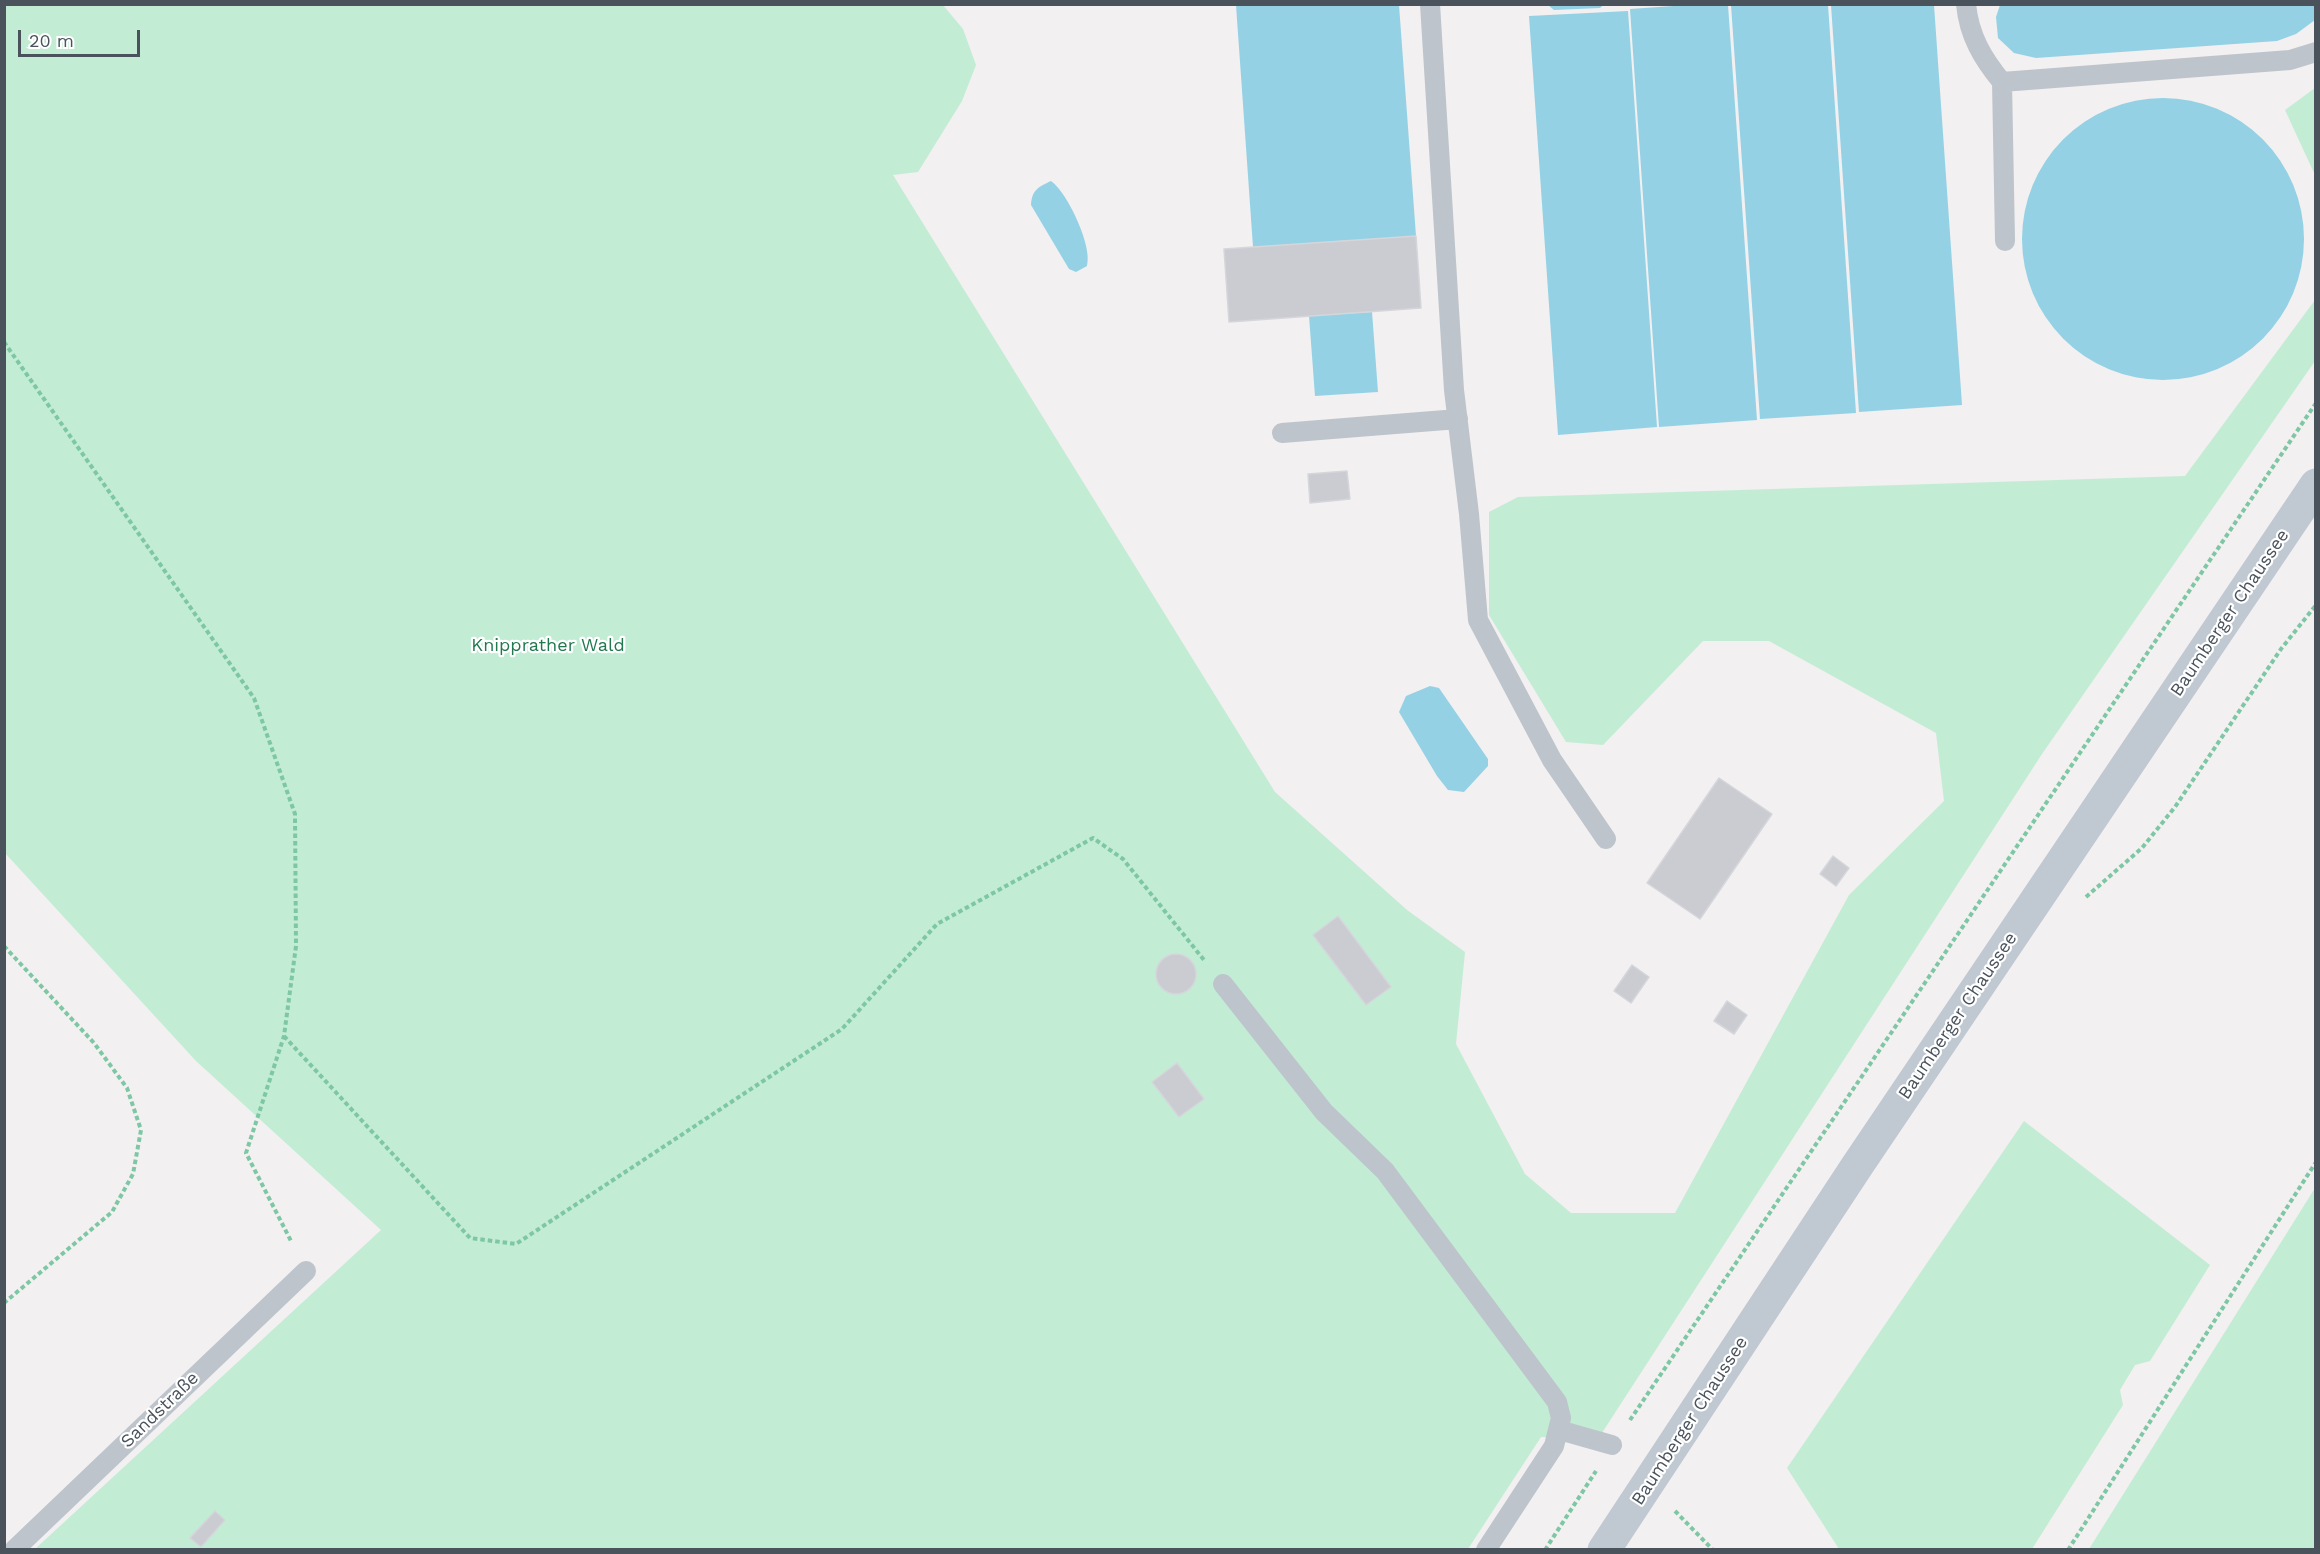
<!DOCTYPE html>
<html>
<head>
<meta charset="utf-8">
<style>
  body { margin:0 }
  #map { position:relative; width:2320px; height:1554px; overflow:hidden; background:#f2f0f0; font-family:"Work Sans",sans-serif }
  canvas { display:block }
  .frame { position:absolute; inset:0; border:6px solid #4a535c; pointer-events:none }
  .scale { position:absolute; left:18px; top:30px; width:122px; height:27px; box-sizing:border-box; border:3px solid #4a535c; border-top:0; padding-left:8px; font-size:18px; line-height:21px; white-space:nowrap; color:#4a535c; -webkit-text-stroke:4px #fff; paint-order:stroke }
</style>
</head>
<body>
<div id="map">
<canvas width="2320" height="1554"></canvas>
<div class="frame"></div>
<div class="scale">20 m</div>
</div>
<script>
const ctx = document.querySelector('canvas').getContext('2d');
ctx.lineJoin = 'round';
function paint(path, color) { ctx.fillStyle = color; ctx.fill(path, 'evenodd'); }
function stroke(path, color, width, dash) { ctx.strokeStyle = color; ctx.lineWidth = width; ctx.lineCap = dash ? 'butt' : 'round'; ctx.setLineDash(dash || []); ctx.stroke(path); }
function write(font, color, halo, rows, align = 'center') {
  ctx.font = font + ' "Work Sans",sans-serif'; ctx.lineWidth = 4.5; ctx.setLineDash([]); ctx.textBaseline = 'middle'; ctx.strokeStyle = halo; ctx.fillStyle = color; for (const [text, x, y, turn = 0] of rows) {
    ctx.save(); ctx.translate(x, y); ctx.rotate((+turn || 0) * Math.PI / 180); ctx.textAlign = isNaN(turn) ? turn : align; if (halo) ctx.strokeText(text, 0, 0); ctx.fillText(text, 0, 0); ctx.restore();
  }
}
const green = new Path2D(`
  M5,5H943L963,29L976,65L962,101L918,172L893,175L1275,792L1407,910L1465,952L1456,1044L1525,1174L1571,1213H1675L1849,895L1944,801L1936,733L1769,641H1703L1603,745L1566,742L1489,615V512L1518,497L2185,476L2315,300V361L2042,754L1598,1439L1541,1437L1468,1549H35L381,1230L196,1061L5,853Z
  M2315,88V175L2285,110Z
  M2024,1121L2210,1265L2150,1361L2135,1365L2120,1390L2123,1405L2032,1549H1839L1787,1468Z
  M2315,1188V1549H2089Z`);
const water = new Path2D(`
  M1702,4L1728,5L1757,420L1659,427L1630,9Z
  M1236,5H1399L1416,236L1253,247Z
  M1548,5H1603L1600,8L1554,10Z
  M1731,5H1828L1856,413L1760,419Z
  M1831,5H1934L1962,405L1859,412Z
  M2000,5L2315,4V20L2296,34L2277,41L2036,58L2014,53L1998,38L1996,17Z
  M1628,11L1657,427L1558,435L1529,16Z
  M2022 239a141 141 0 1 1 282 0a141 141 0 1 1-282 0Z
  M1051,181C1067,192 1093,246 1087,266L1076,272L1069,269L1031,205C1032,190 1038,187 1051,181Z
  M1372,312L1378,392L1315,396L1309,316Z
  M1430,686L1439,688L1488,759V766L1464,792L1448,790L1437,776L1399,712L1406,696Z`);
const building = new Path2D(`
  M1416,236L1421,308L1229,322L1224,249Z
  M1347,471L1350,499L1310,503L1308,474Z
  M1719,778L1772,814L1700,919L1647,883Z
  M1833,856L1849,868L1836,886L1820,874Z
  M1338,916L1391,987L1366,1005L1313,935Z
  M1156 974a20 20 0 1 1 40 0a20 20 0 1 1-40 0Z
  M1632,965L1649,977L1631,1003L1614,991Z
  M1727,1001L1747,1015L1734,1034L1714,1021Z
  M1177,1063L1204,1099L1179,1117L1152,1082Z
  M215,1511L225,1520L201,1547L190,1538Z`);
const path = new Path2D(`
  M4,342L254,698L295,814L296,946L284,1036L246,1153L292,1243
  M2086,897L2142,848L2175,807L2281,649L2316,605
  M4,946L94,1043L127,1088L141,1130L133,1174L112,1212L4,1303
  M284,1036L470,1238L516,1244L842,1029L937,924L1093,838L1123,859L1204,960
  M1630,1420L2316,403
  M1675,1511L1713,1550
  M1545,1550L1596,1471
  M2068,1550L2316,1162`);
const lane = new Path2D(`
  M1430,4L1454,390L1469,514L1478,620L1552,760L1606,839
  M1966,4C1969,36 1983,59 2002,82L2290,60L2316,52
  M2002,82L2005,241
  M1282,433L1458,419
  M1223,984L1324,1112L1385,1171L1557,1402L1561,1418L1554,1446L1486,1550
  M1559,1430L1612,1445
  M14,1550L306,1271`);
const secondary = new Path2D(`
  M1604,1550L1857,1166L2316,485`);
const streetNames = [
  ["Baumberger Chaussee",2230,613,-56],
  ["Baumberger Chaussee",1958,1016,-56],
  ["Sandstraße",160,1410,-44],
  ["Baumberger Chaussee",1690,1421,-57]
];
const parkNames = [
  ["Knipprather Wald",548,646]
];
paint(green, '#c3ecd4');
paint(water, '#94d1e5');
paint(building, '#cbccd2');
stroke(building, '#d5d6db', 1.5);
stroke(path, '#7ec7a5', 4, [4.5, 3]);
stroke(lane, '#bdc4cb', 20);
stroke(secondary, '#c0c8d2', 33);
write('18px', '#4a535c', '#fff', streetNames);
write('18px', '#20784f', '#fff', parkNames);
</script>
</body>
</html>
